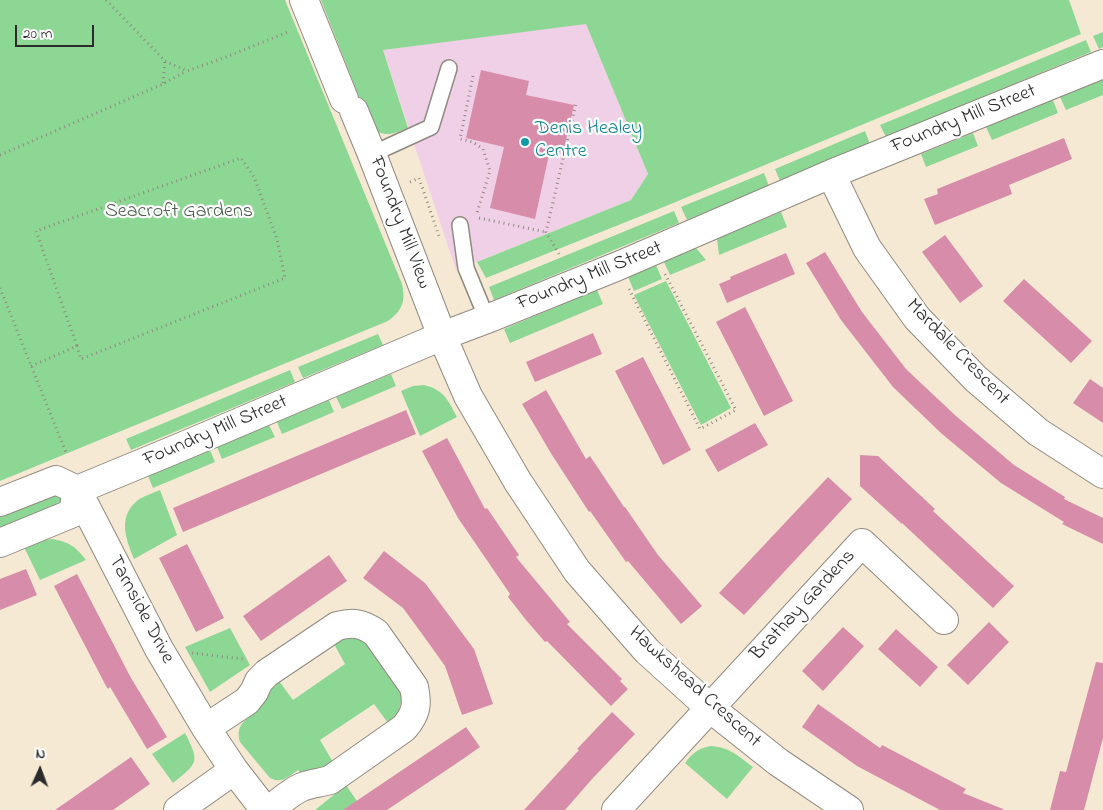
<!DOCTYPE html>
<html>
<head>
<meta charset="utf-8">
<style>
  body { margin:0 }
  #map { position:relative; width:1103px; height:810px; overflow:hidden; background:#f6e9d4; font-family:"Indie Flower",sans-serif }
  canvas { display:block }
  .north { position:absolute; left:15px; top:745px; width:50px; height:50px; -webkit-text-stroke:4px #fff; paint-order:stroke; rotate:2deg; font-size:14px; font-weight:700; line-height:20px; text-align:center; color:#2b2b2b }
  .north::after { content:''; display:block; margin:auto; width:18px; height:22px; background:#2b2b2b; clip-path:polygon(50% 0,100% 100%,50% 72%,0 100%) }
  .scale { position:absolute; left:15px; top:25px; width:79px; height:22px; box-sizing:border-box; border:2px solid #2b2b2b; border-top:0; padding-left:6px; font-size:15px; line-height:18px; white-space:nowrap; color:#2b2b2b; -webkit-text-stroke:4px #fff; paint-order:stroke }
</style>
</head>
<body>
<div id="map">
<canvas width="1103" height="810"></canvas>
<div class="north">N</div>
<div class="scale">20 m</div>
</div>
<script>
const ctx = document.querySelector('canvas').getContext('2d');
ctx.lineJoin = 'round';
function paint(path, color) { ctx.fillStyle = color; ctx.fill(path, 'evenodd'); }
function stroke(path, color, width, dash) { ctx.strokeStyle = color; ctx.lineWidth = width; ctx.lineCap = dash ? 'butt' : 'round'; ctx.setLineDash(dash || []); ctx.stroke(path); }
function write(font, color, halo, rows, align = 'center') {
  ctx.font = font + ' "Indie Flower",sans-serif'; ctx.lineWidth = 4.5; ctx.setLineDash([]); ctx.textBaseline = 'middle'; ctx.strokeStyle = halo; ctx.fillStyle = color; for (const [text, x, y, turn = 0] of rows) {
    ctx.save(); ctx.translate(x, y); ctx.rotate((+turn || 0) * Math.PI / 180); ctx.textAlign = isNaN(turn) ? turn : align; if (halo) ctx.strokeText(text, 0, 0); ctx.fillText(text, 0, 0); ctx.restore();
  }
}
const built = new Path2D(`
  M586,23L648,174L631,200L456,270L419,159L383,50Z`);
const green = new Path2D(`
  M0,0H285L402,284C406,301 402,311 388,321L0,481Z
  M321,0H1069L1081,34L666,206L486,278L477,262L631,200L648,174L586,24L383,50L408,128C393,134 386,138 371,128Z
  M1103,32V47L1099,49L1093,36Z
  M1086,40L1091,52L886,137L880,125Z
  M1103,80V95L1066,110L1060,97Z
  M1053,100L1058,113L992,140L986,127Z
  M865,131L870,144L780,181L775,169Z
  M973,133L978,146L926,167L921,154Z
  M764,173L769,186L687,220L681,207Z
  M674,211L679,223L494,300L489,287Z
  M781,212L787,227L719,255L717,239Z
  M696,248L706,260L670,275L664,262Z
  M656,265L662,279L634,291L628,277Z
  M666,281L731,408L701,425L634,295Z
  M597,290L603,304L510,343L504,329Z
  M378,334L383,345L303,378L298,367Z
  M290,370L295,382L131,450L126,439Z
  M391,374L396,386L342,409L336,397Z
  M424,385C444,390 448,400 457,417L420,436L401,391L413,386Z
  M329,400L334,412L282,434L277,422Z
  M269,425L275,437L222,459L217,447Z
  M210,450L215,462L153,488L148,476Z
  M61,490L63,503L0,530V511Z
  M160,490L177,535L134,559C126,539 117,517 138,500C144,496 153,493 160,490Z
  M52,539C69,542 75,546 86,560L40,580L24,547L38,541Z
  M230,628L250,665L210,692L185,647Z
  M346,637L361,639L367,642L400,688C404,703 399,714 388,723L374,704L320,740L333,762L321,770L313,769L302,775L298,770C288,777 282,784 270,778L240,742C236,728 242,722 252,715L250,711L266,691L279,681L293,700L345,664L334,644Z
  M185,733C200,762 198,763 173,783L152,754Z
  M710,746C730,747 738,756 753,767L727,799L685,763C693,753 697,749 710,746Z
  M346,785L363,810H315Z`);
const building = new Path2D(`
  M481,70L529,81L526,95L574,105L563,153L550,150L535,219L490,208L504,147L466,138Z
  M1064,138L1072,159L1009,185L1012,194L935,225L924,199L938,194L937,189Z
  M945,235L983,286L960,303L922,252Z
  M825,252L862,312L906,369L956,416L1014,465L1065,497L1064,499L1103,518V544L1062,524L1064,522L1001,483L942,434L893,387L841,320L806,263Z
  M786,253L795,274L727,303L719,284L731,279L730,277Z
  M1024,279L1092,341L1071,363L1003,301Z
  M745,307L793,401L764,416L716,322Z
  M593,333L602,354L535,382L526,362Z
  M643,357L691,450L663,465L615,371Z
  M1090,379L1103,388V423L1073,403Z
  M546,390L586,459L590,456L624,507H625L658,555L702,606L681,624L628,561L626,562L590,511L589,512L552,455L522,404Z
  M406,410L416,434L183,532L173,508Z
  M755,423L768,445L718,472L705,450Z
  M447,438L485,509L487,508L519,555L516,557L570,622L567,624L622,679L620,681L628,689L611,706L547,641L545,642L526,620L508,597L510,594L458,518L422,451Z
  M860,455L878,456L935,509L933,511L1014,586L993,608L902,523V524L860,486Z
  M828,477L852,499L744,615L719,593Z
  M187,544L224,618L196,632L159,558Z
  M384,551L425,583L474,649L493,704L462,715L445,666L425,638L403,608L363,578Z
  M329,555L347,581L261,641L243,616Z
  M26,569L37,595L0,610V579Z
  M77,574L131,678L167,737L147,749L110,687L108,689L106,686L54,586Z
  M989,622L1009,642L968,685L947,665Z
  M843,627L864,646L823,691L802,671Z
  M896,629L938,667L920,687L878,649Z
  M1096,662L1103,663V738L1084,810H1050L1060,771L1066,772Z
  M818,704L880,748L882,745L966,789L963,793L1003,809V810H940L857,766L802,727Z
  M612,712L635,734L593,778L565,810H524L579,750L577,749Z
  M466,727L480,747L457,763L387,810H343Z
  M131,757L150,784L113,810H55Z`);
const path = new Path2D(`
  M106,0L165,61L187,71L226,57L288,32
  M473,76L460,139L473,142L483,149L490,171L477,213
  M163,83L165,61
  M0,155L163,84L186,71
  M410,182L419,178L439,236
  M479,218L546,232
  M559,254L546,232L576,103
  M0,288L67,455
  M629,289L700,429L736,410L665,274
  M31,366L77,346L81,359L285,278L277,239L254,177L241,158L36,231L77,346
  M192,653L243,659`);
const lane = new Path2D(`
  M373,157L378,152L383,149L431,127L449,68
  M460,225L466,268L487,319`);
const street = new Path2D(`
  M304,0L344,99
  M354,111L373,157L442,336L468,396L518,482L577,571L647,651L710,708L778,762L849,810
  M831,174L867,248L917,318L976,379L1038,432L1103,474
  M77,490L159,649L206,728L234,770L265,810
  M0,502L56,480L77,490L181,447L442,336L487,319L618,266L831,174L1103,64
  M0,543L73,513L77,490
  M206,728L247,701L254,692L259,681L267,673L337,626C353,622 362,623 376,633L414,687C418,705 416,714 404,728L330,780C320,783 311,783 302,787C290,792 279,803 269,810
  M178,810L234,770
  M616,810L862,543L944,620`);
const markers = [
  [525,142,5,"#0f9aa8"]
];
const streetNames = [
  ["Foundry Mill Street",964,120,-22],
  ["Foundry Mill View",399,223,69],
  ["Foundry Mill Street",590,277,-22],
  ["Mardale Crescent",957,353,46],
  ["Foundry Mill Street",216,432,-23],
  ["Brathay Gardens",804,606,-47],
  ["Tarnside Drive",140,610,62],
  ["Hawkshead Crescent",694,688,42]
];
const cultureNames = [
  ["Denis Healey",535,130],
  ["Centre",535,153]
];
const parkNames = [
  ["Seacroft Gardens",179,213]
];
paint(built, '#efd0e7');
paint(green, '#8dd794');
paint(building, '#d78da9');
stroke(lane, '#908a80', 18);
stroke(street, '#908a80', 30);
stroke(path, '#908a80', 3, [1, 4]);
stroke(lane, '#fff', 15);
stroke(street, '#fff', 28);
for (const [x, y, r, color] of markers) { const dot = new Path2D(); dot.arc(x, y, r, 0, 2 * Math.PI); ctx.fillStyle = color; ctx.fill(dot); stroke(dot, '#fff', 2); }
write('20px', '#2b2b2b', '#fff', streetNames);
write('20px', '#0d838f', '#fff', cultureNames, 'left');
write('20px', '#485f4a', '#fff', parkNames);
</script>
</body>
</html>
